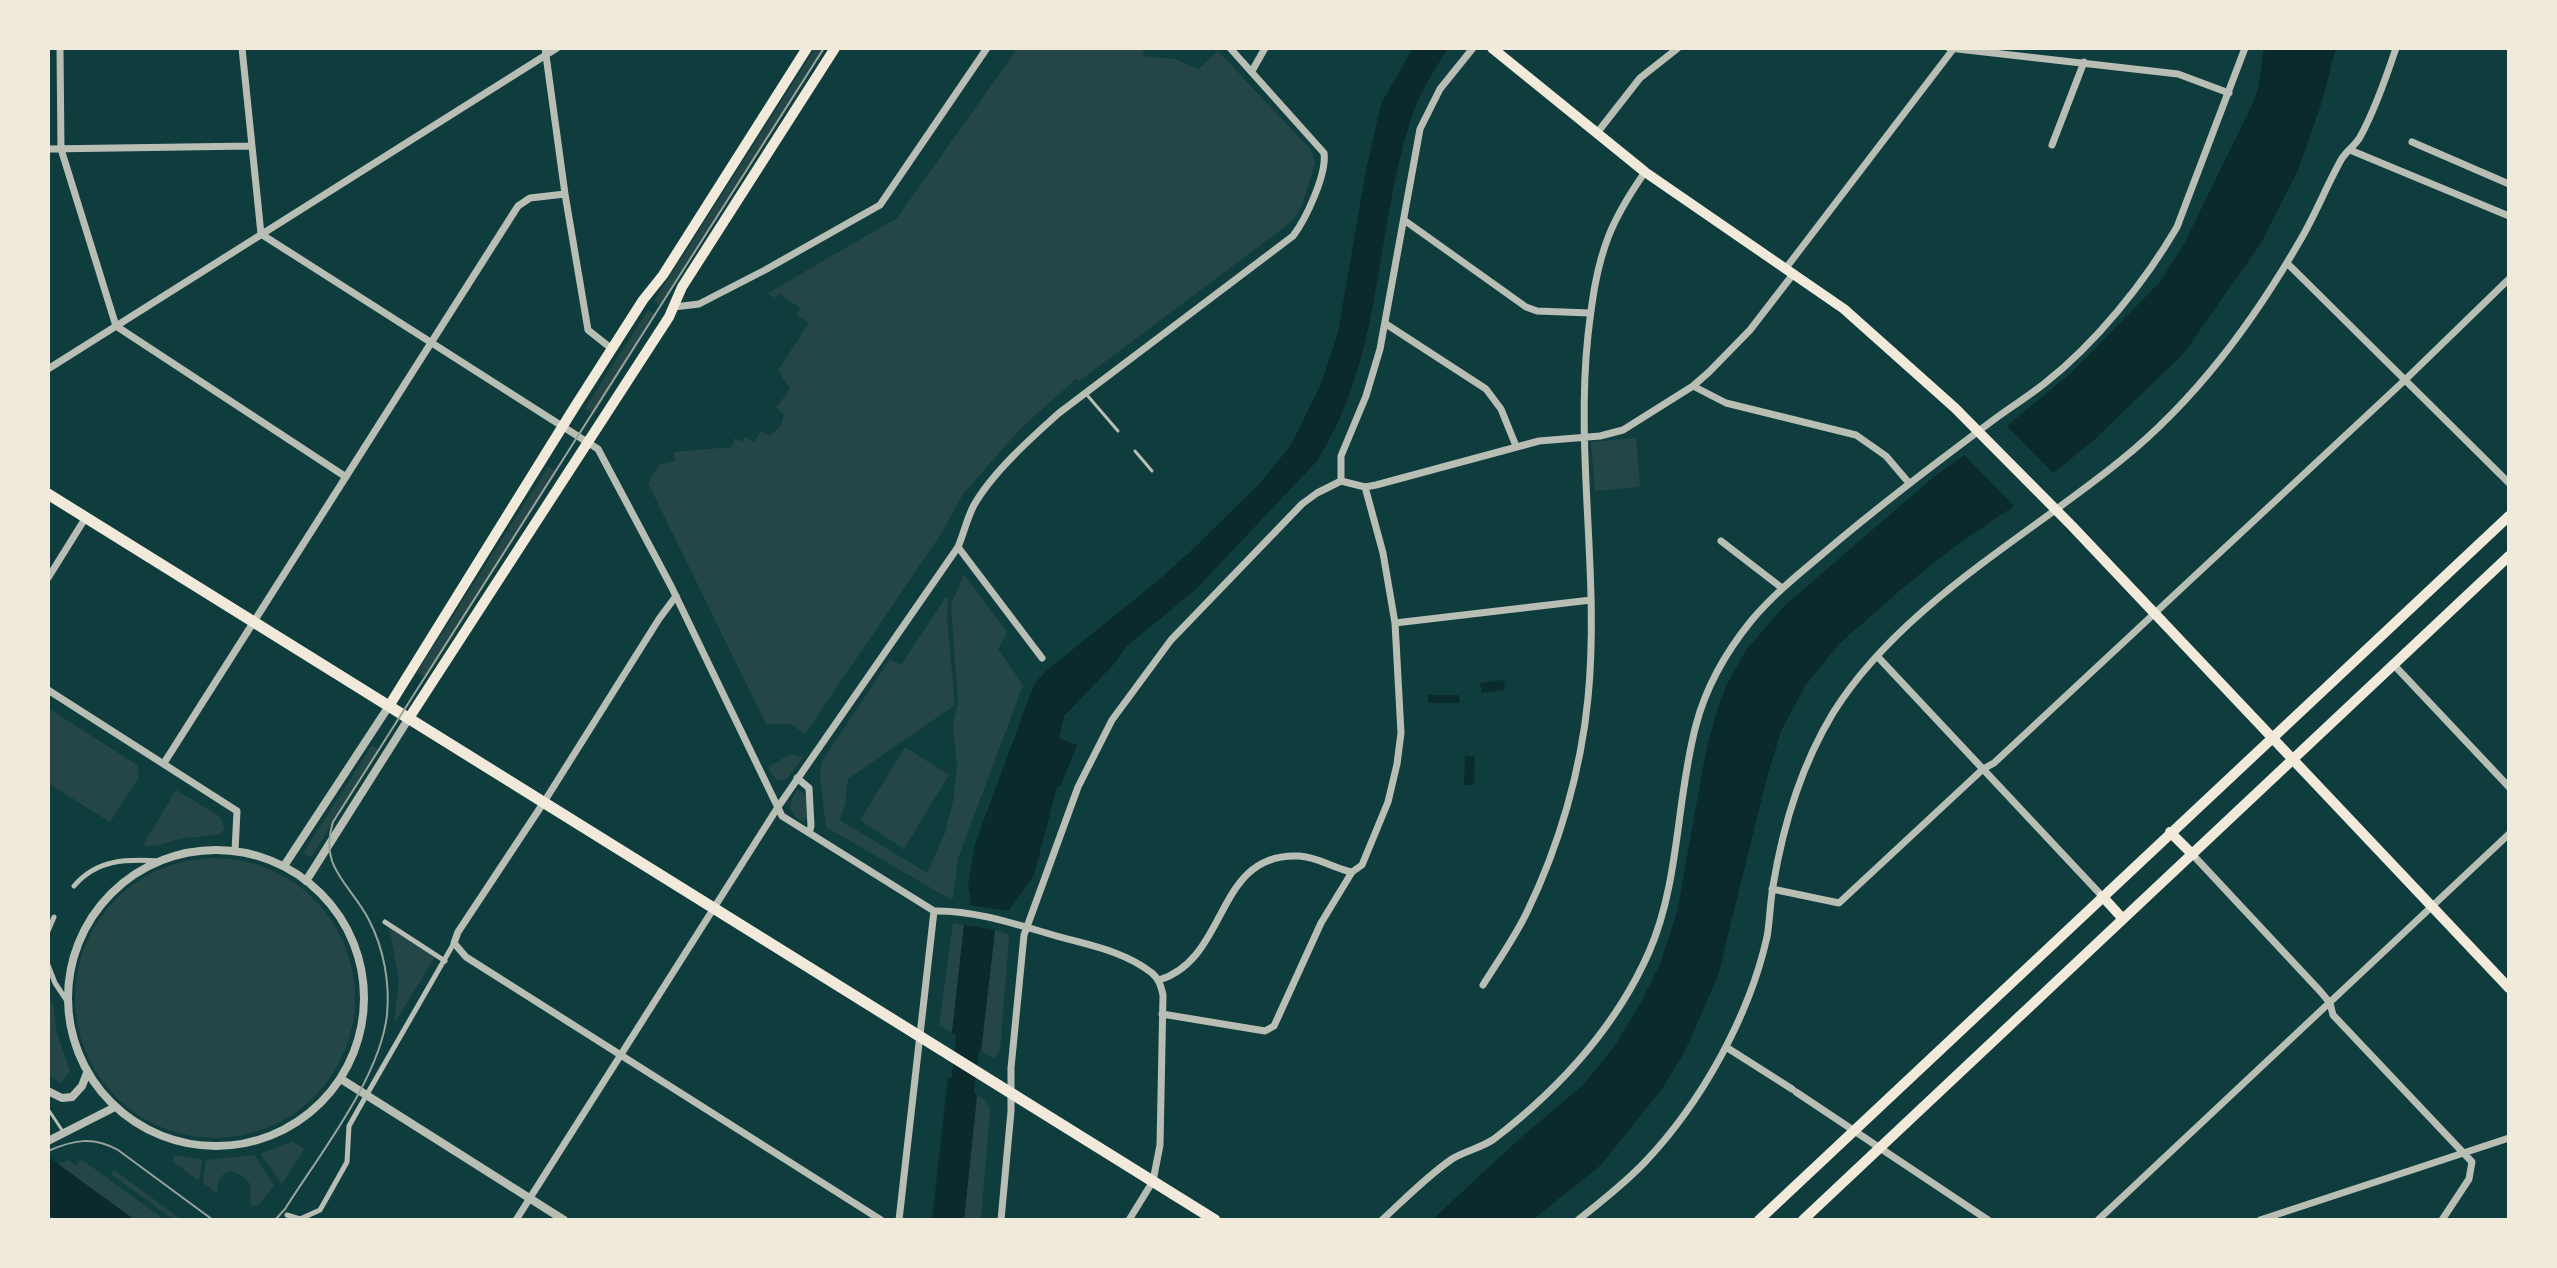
<!DOCTYPE html>
<html>
<head>
<meta charset="utf-8">
<style>
  body { margin:0 }
  #map { position:relative; width:2557px; height:1268px; overflow:hidden; background:#0f3d3e; font-family:"Sofia Sans Condensed",sans-serif }
  canvas { display:block }
  .frame { position:absolute; inset:0; border:50px solid #f1e9da; pointer-events:none }
</style>
</head>
<body>
<div id="map">
<canvas width="2557" height="1268"></canvas>
<div class="frame"></div>
</div>
<script>
const ctx = document.querySelector('canvas').getContext('2d');
ctx.lineJoin = 'round';
function paint(path, color) { ctx.fillStyle = color; ctx.fill(path, 'evenodd'); }
function stroke(path, color, width, dash) { ctx.strokeStyle = color; ctx.lineWidth = width; ctx.lineCap = dash ? 'butt' : 'round'; ctx.setLineDash(dash || []); ctx.stroke(path); }
const green = new Path2D(`
  M815,48H826L661,306L654,301Z
  M1013,48H1144L1143,56L1175,59L1198,69L1218,51L1311,150L1315,163L1302,205L1295,218L1282,229L1079,381L1076,379L1021,428L963,494L941,534L805,734L791,724H766L648,483L660,464L675,461L674,452L732,447L735,438L742,442L745,437L754,442L761,431L769,436L780,427L784,414L776,408L790,389L778,370L809,323L796,315L800,308L780,294L776,298L768,293L897,218L1013,55L1016,51Z
  M648,310L656,315L594,414L585,408Z
  M1636,438L1640,487L1595,491L1591,442Z
  M548,467L557,472L426,678L417,672Z
  M964,575L1007,632L998,649L1023,685L958,858L953,898L950,899L826,827L820,778L821,763L890,659L901,665L946,597L948,598L947,618L955,705L848,779L845,804L840,820L927,873L945,833L954,797L957,764L953,725L958,704L951,604Z
  M48,708L137,765L139,777L110,822L48,783Z
  M372,745L379,750L311,857L303,853Z
  M905,747L949,775L904,849L860,820Z
  M791,754L803,757L787,779L776,780L768,767Z
  M176,790L219,816L225,828L220,834C207,837 194,836 181,839C167,841 156,849 143,845Z
  M797,790L803,792L806,798L807,818L804,821C787,815 788,803 797,790Z
  M75 998a140 140 0 1 1 280 0a140 140 0 1 1-280 0Z
  M953,923L964,925L952,1033L939,1025Z
  M389,928L435,957L394,1024L399,978Z
  M995,930L1008,934L1009,938L1000,1050L996,1057L993,1058L981,1051Z
  M48,999L53,1004L56,1030L70,1071L61,1083L48,1075Z
  M977,1095L987,1102L990,1111L981,1220H964Z
  M292,1141L304,1149L282,1184L260,1154Z
  M175,1155L202,1159L199,1181L172,1161Z
  M255,1155L274,1186L259,1205L251,1206L250,1184C236,1165 217,1168 217,1193L203,1183L206,1160Z
  M81,1159L165,1220H135L58,1164L68,1160L76,1165Z
  M114,1170L182,1220H174L111,1174Z`);
const water = new Path2D(`
  M1413,48H1448C1434,71 1419,93 1411,119C1374,234 1384,356 1317,461L1196,589L1127,646L1114,664L1064,716L1059,738L1077,745L1060,787H1057L1034,875L995,930L981,1051L952,1033L964,925L971,899L968,886L975,844L1030,695L1036,682L1045,672L1156,582L1191,551L1260,483L1291,445L1321,384L1338,333L1365,175L1381,104Z
  M2264,48H2336L2321,105L2298,170L2261,243L2184,353L2095,439L2014,506L1951,549L1904,587L1840,643L1805,686L1782,729L1768,773L1718,976L1685,1051L1662,1089L1601,1165L1532,1220H1432L1518,1140L1584,1084L1614,1047L1640,1004L1660,964L1677,912L1706,751L1717,710L1726,686L1746,650L1783,607L1936,475L2008,425L2070,374L2159,283L2183,246L2252,105L2258,89Z
  M1504,680L1505,690L1482,693L1480,683Z
  M1428,695H1459L1460,703H1428Z
  M1465,756L1475,757L1474,785H1464Z
  M948,1077L977,1095L964,1220H932Z
  M48,1156L58,1164L135,1220H57L48,1213Z`);
const pier = new Path2D(`
  M2004,423L2056,476L2017,509L1962,453Z
  M969,905L1009,911L995,930L964,925Z`);
const river = new Path2D(`
  M959,1118L971,1012`);
const service = new Path2D(`
  M1087,395L1118,431
  M1135,451L1152,471
  M48,1109L62,1130`);
const pedestrian = new Path2D(`
  M74,886C97,859 126,859 160,861
  M385,922L445,961
  M48,931L54,917
  M48,965L55,983L67,1001
  M287,1215L300,1219L320,1210L347,1162L349,1126L358,1110L454,943`);
const minor = new Path2D(`
  M60,48L61,149L116,326L346,477
  M242,48L261,234L598,449L671,586L782,816L934,911C970,910 1009,922 1043,932C1080,944 1120,948 1152,973C1159,979 1161,986 1163,995L1160,1145L1153,1181L1129,1220
  M545,48L565,194L588,330L612,349
  M1949,48L2178,74L2229,93
  M1252,71L1265,48
  M1597,133L1640,78L1678,48
  M2412,142L2509,184
  M2052,145L2084,62
  M48,149L251,146
  M2350,150L2509,216
  M1404,220L1526,307L1537,311L1590,313
  M2287,263L2509,483
  M1786,268L1954,48
  M674,307L699,304L765,270L880,205L987,48
  M1386,324L1486,389L1501,409L1516,446
  M48,369L557,48
  M1693,386L1726,403L1856,435L1886,456L1909,483
  M1341,481L1365,487L1376,485L1539,441L1600,436L1623,430L1693,386L1709,372L1750,330L1794,273
  M1341,481V456L1366,396L1380,349L1420,129L1440,89L1473,48
  M1721,541L1782,588
  M958,547L1042,658
  M48,578L86,517
  M676,596L659,619L544,802L458,932L454,943L466,957L881,1220
  M1395,623L1591,600
  M1877,656L2102,896
  M2394,665L2509,787
  M48,690L237,811L235,851
  M164,763L518,206L530,198L565,194
  M797,778L809,788L811,826L809,833
  M2193,855L2320,991L2330,1003L2333,1015L2472,1162L2469,1179L2442,1220
  M1772,889L1839,903L1983,769L1994,763L2406,379L2509,279
  M1159,980C1230,958 1214,852 1299,856C1318,857 1333,868 1352,872
  M1483,985C1498,961 1515,937 1527,912C1559,846 1581,771 1588,698C1600,577 1575,456 1588,335C1592,301 1596,268 1609,235C1618,213 1631,192 1645,172
  M1162,1014L1265,1031L1274,1026L1321,923L1352,872L1362,865L1388,802L1397,764L1401,733L1395,623L1383,553L1365,487
  M1726,1047L1792,1089
  M1796,1092L1988,1220
  M516,1220L778,807L958,547C964,533 967,518 974,505C993,472 1031,438 1059,413L1293,236C1306,219 1327,174 1324,153L1230,48
  M899,1220L934,911
  M1001,1220L1011,1111V1068L1024,935L1078,787L1112,720L1171,640L1302,504L1317,493L1341,481
  M1382,1220C1404,1200 1427,1176 1452,1159C1465,1151 1481,1148 1494,1139C1559,1089 1615,1029 1649,952C1680,881 1676,800 1696,725C1706,687 1726,652 1751,621C1771,597 1795,577 1819,557C1876,508 1936,463 1996,418C2012,406 2029,396 2045,383C2095,344 2145,282 2177,227L2245,48
  M1578,1220C1601,1202 1625,1183 1645,1162C1701,1103 1749,1017 1767,937C1770,920 1770,903 1773,886C1783,825 1801,766 1833,713C1899,607 2025,538 2120,461C2196,400 2253,322 2301,239C2316,213 2327,185 2341,160C2346,151 2355,146 2360,137C2374,112 2387,75 2396,48
  M2098,1220L2509,834
  M2260,1220L2509,1138`);
const tertiary = new Path2D(`
  M68 998a148 148 0 1 1 296 0a148 148 0 1 1-296 0Z
  M284,866L389,706
  M306,881L409,718
  M341,1079L564,1220
  M48,1091L62,1098L72,1097L82,1086L87,1073
  M48,1141L115,1107`);
const secondary = new Path2D(`
  M1492,48L1645,172L1844,309L1955,408L2072,526L2509,988
  M389,706L574,408L643,300L663,275L807,48
  M409,718L669,317L682,287L835,48
  M2170,832L2193,855
  M2102,896L2123,919
  M1759,1220L2509,516
  M1803,1220L2509,556`);
const primary = new Path2D(`
  M48,494L1215,1220`);
const tram = new Path2D(`
  M48,1151C73,1140 93,1136 118,1150L213,1220
  M275,1220L285,1209C319,1155 380,1078 387,1015C390,983 384,949 369,920C351,884 318,868 333,822L824,48`);
paint(green, '#244646');
paint(water, '#0a2a2b');
paint(pier, '#0f3d3e');
stroke(river, '#0a2a2b', 24);
stroke(service, '#b8beb3', 3);
stroke(pedestrian, '#b8beb3', 5);
stroke(minor, '#b8beb3', 7);
stroke(tertiary, '#b8beb3', 8);
stroke(secondary, '#f1e9da', 10);
stroke(primary, '#f1e9da', 11);
stroke(tram, '#97a49c', 2);
</script>
</body>
</html>
